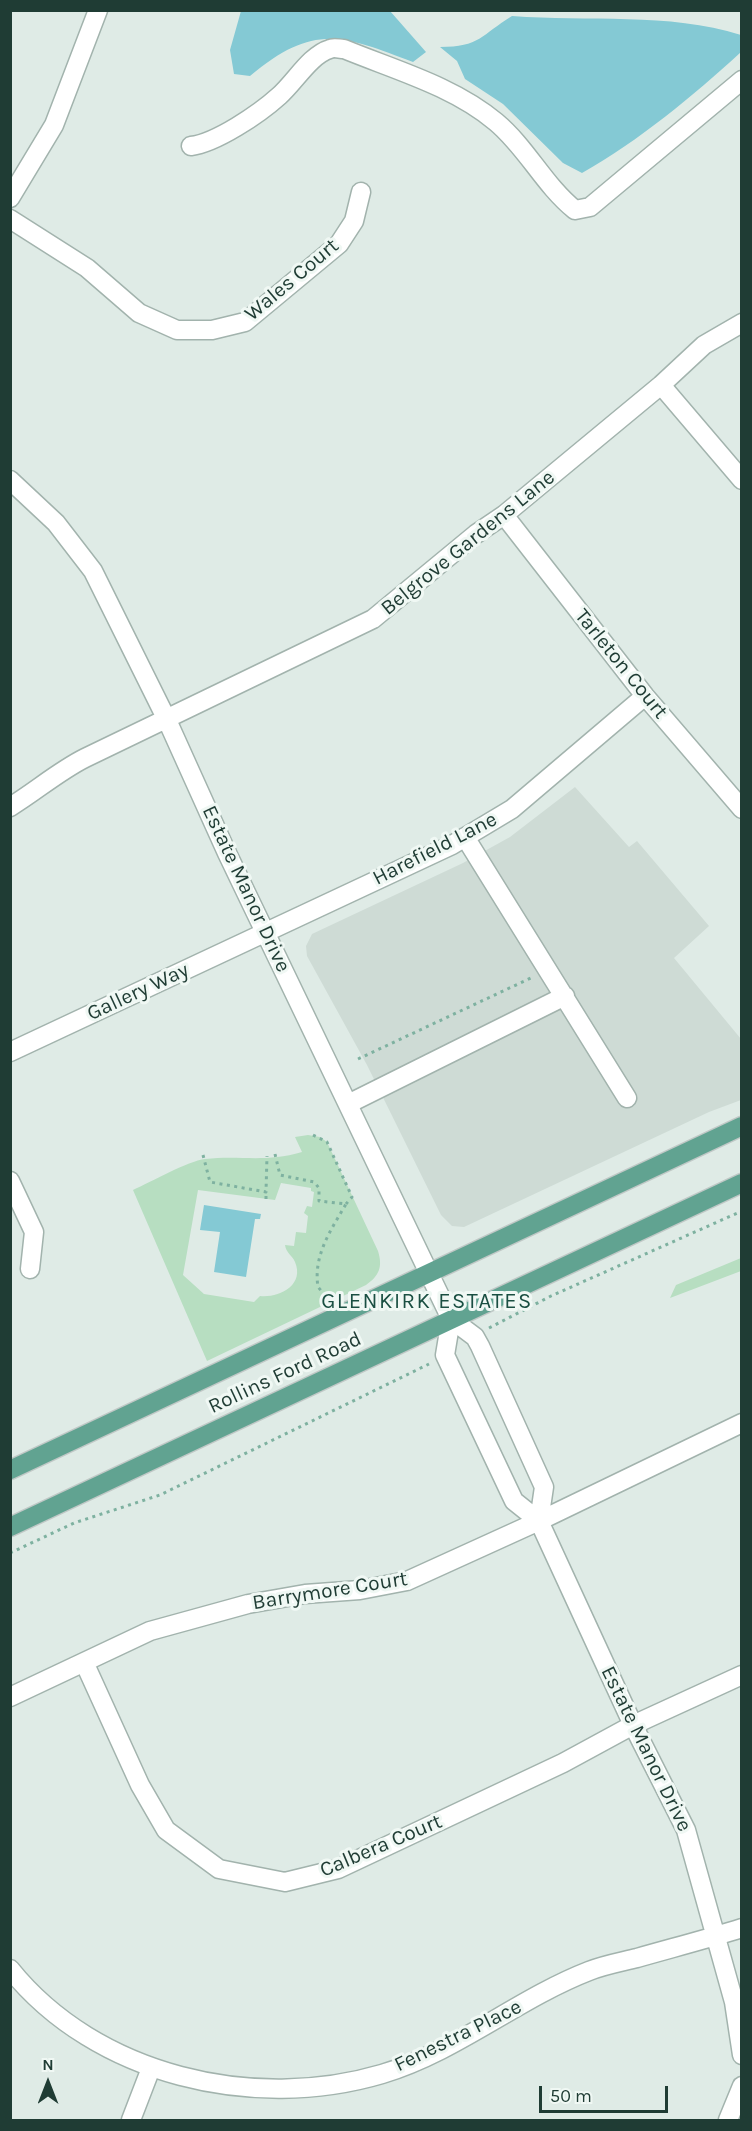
<!DOCTYPE html>
<html>
<head>
<meta charset="utf-8">
<style>
  body { margin:0 }
  #map { position:relative; width:752px; height:2131px; overflow:hidden; background:#dfebe6; font-family:Karla,sans-serif }
  canvas { display:block }
  .frame { position:absolute; inset:0; border:12px solid #1f3c34; pointer-events:none }
  .north { position:absolute; left:18px; top:2053px; width:60px; height:60px; -webkit-text-stroke:4px #f0f8f4; paint-order:stroke; rotate:0deg; font-size:16px; font-weight:700; line-height:24px; text-align:center; color:#1f3c34 }
  .north::after { content:''; display:block; margin:auto; width:21px; height:27px; background:#1f3c34; clip-path:polygon(50% 0,100% 100%,50% 72%,0 100%) }
  .scale { position:absolute; left:539px; top:2086px; width:129px; height:27px; box-sizing:border-box; border:3px solid #1f3c34; border-top:0; padding-left:8px; font-size:18px; line-height:21px; white-space:nowrap; color:#1f3c34; -webkit-text-stroke:4px #f0f8f4; paint-order:stroke }
</style>
</head>
<body>
<div id="map">
<canvas width="752" height="2131"></canvas>
<div class="frame"></div>
<div class="north">N</div>
<div class="scale">50 m</div>
</div>
<script>
const ctx = document.querySelector('canvas').getContext('2d');
ctx.lineJoin = 'round';
function paint(path, color) { ctx.fillStyle = color; ctx.fill(path, 'evenodd'); }
function stroke(path, color, width, dash) { ctx.strokeStyle = color; ctx.lineWidth = width; ctx.lineCap = dash ? 'butt' : 'round'; ctx.setLineDash(dash || []); ctx.stroke(path); }
function write(font, color, halo, rows, align = 'center') {
  ctx.font = font + ' Karla,sans-serif'; ctx.lineWidth = 6; ctx.setLineDash([]); ctx.textBaseline = 'middle'; ctx.strokeStyle = halo; ctx.fillStyle = color; for (const [text, x, y, turn = 0] of rows) {
    ctx.save(); ctx.translate(x, y); ctx.rotate((+turn || 0) * Math.PI / 180); ctx.textAlign = isNaN(turn) ? turn : align; if (halo) ctx.strokeText(text, 0, 0); ctx.fillText(text, 0, 0); ctx.restore();
  }
}
const built = new Path2D(`
  M575,787L629,847L637,841L709,926L674,958L741,1039V1100L709,1112L464,1227L452,1226L441,1215L367,1065L307,956L306,946L312,934L463,863L510,837Z`);
const green = new Path2D(`
  M308,1135L320,1137L327,1142L378,1251C383,1267 379,1276 366,1285L207,1361L133,1190C151,1182 188,1161 205,1159C241,1155 264,1163 302,1152L295,1137ZM281,1183L311,1188V1191L314,1192L312,1207L307,1206L304,1213L308,1216L306,1233L296,1232L294,1246L285,1245C286,1253 292,1255 295,1262C305,1286 278,1298 260,1296L254,1302L204,1294L183,1275L198,1190L275,1200Z
  M741,1258V1271L670,1298L676,1285Z`);
const water = new Path2D(`
  M390,11L426,52L413,62C342,35 313,23 250,76L234,74L230,50L241,11Z
  M512,16C588,22 668,12 741,35V52C692,97 640,140 582,173L563,163L503,104L465,79L457,61L440,47C480,47 481,35 512,16Z
  M204,1205L261,1214L260,1219H255L246,1277L214,1272L220,1232L200,1230Z`);
const path = new Path2D(`
  M358,1059L533,977
  M313,1135L327,1142L352,1197L346,1204
  M275,1154L280,1175L314,1182L319,1188V1201L346,1204C331,1230 313,1255 318,1287L330,1301
  M203,1155L210,1182L266,1192L267,1156
  M266,1199V1192
  M489,1328L551,1296L742,1211
  M10,1553L74,1523L160,1495L429,1364`);
const minor = new Path2D(`
  M191,146C216,143 259,114 279,96C295,82 310,55 330,49C334,47 339,49 344,49C395,70 453,86 496,122C527,148 544,185 575,210L590,207L742,80
  M10,198L54,125L98,10
  M10,219L87,268L139,313L177,330H212L245,322L339,244L354,221L361,192
  M661,385L742,480
  M10,480L56,523L93,571L167,720L227,853L451,1319L475,1337L480,1346L544,1487L539,1521
  M504,515L645,696L742,809
  M10,807C36,791 59,771 85,758L373,619L476,534L504,515L661,385L704,345L742,323
  M465,837L627,1098
  M10,1052L452,845L512,809L645,696
  M348,1104L565,996
  M10,1181L34,1232L30,1269
  M451,1319L445,1355L514,1501L539,1521L633,1725L686,1830L734,2002L742,2055
  M84,1662L140,1785L166,1830L219,1869L285,1882L338,1869L389,1845L563,1763L633,1725L742,1675
  M10,1697L150,1631L248,1604L305,1594L360,1590L407,1581L539,1521L742,1423
  M10,1969C96,2076 254,2112 382,2074C456,2052 517,1999 589,1971C604,1965 621,1962 637,1958C672,1948 707,1939 742,1928
  M131,2120L151,2068
  M728,2120L742,2086`);
const major = new Path2D(`
  M10,1470L742,1126
  M10,1527L742,1183`);
const streetNames = [
  ["Wales Court",292,280,-40],
  ["Belgrove Gardens Lane",468,543,-39],
  ["Tarleton Court",621,664,51],
  ["Harefield Lane",435,849,-27],
  ["Estate Manor Drive",246,889,65],
  ["Gallery Way",138,992,-25],
  ["Rollins Ford Road",285,1373,-25],
  ["Barrymore Court",330,1591,-9],
  ["Estate Manor Drive",646,1749,64],
  ["Calbera Court",381,1846,-23],
  ["Fenestra Place",458,2036,-26]
];
const neighbourhoodNames = [
  ["GLENKIRK ESTATES",427,1302]
];
paint(built, '#cedbd5');
paint(green, '#b7dec1');
paint(water, '#84c9d4');
stroke(minor, '#a2b3ad', 21);
stroke(major, '#c0c8c6', 21);
stroke(path, '#7eb1a0', 3, [3, 4.5]);
stroke(minor, '#fff', 18);
stroke(major, '#61a391', 18);
write('21px', '#1f3c34', '#f0f8f4', streetNames);
ctx.letterSpacing = '1.5px';
write('22px', '#1a4f42', '#f0f8f4', neighbourhoodNames);
ctx.letterSpacing = '0px';
</script>
</body>
</html>
